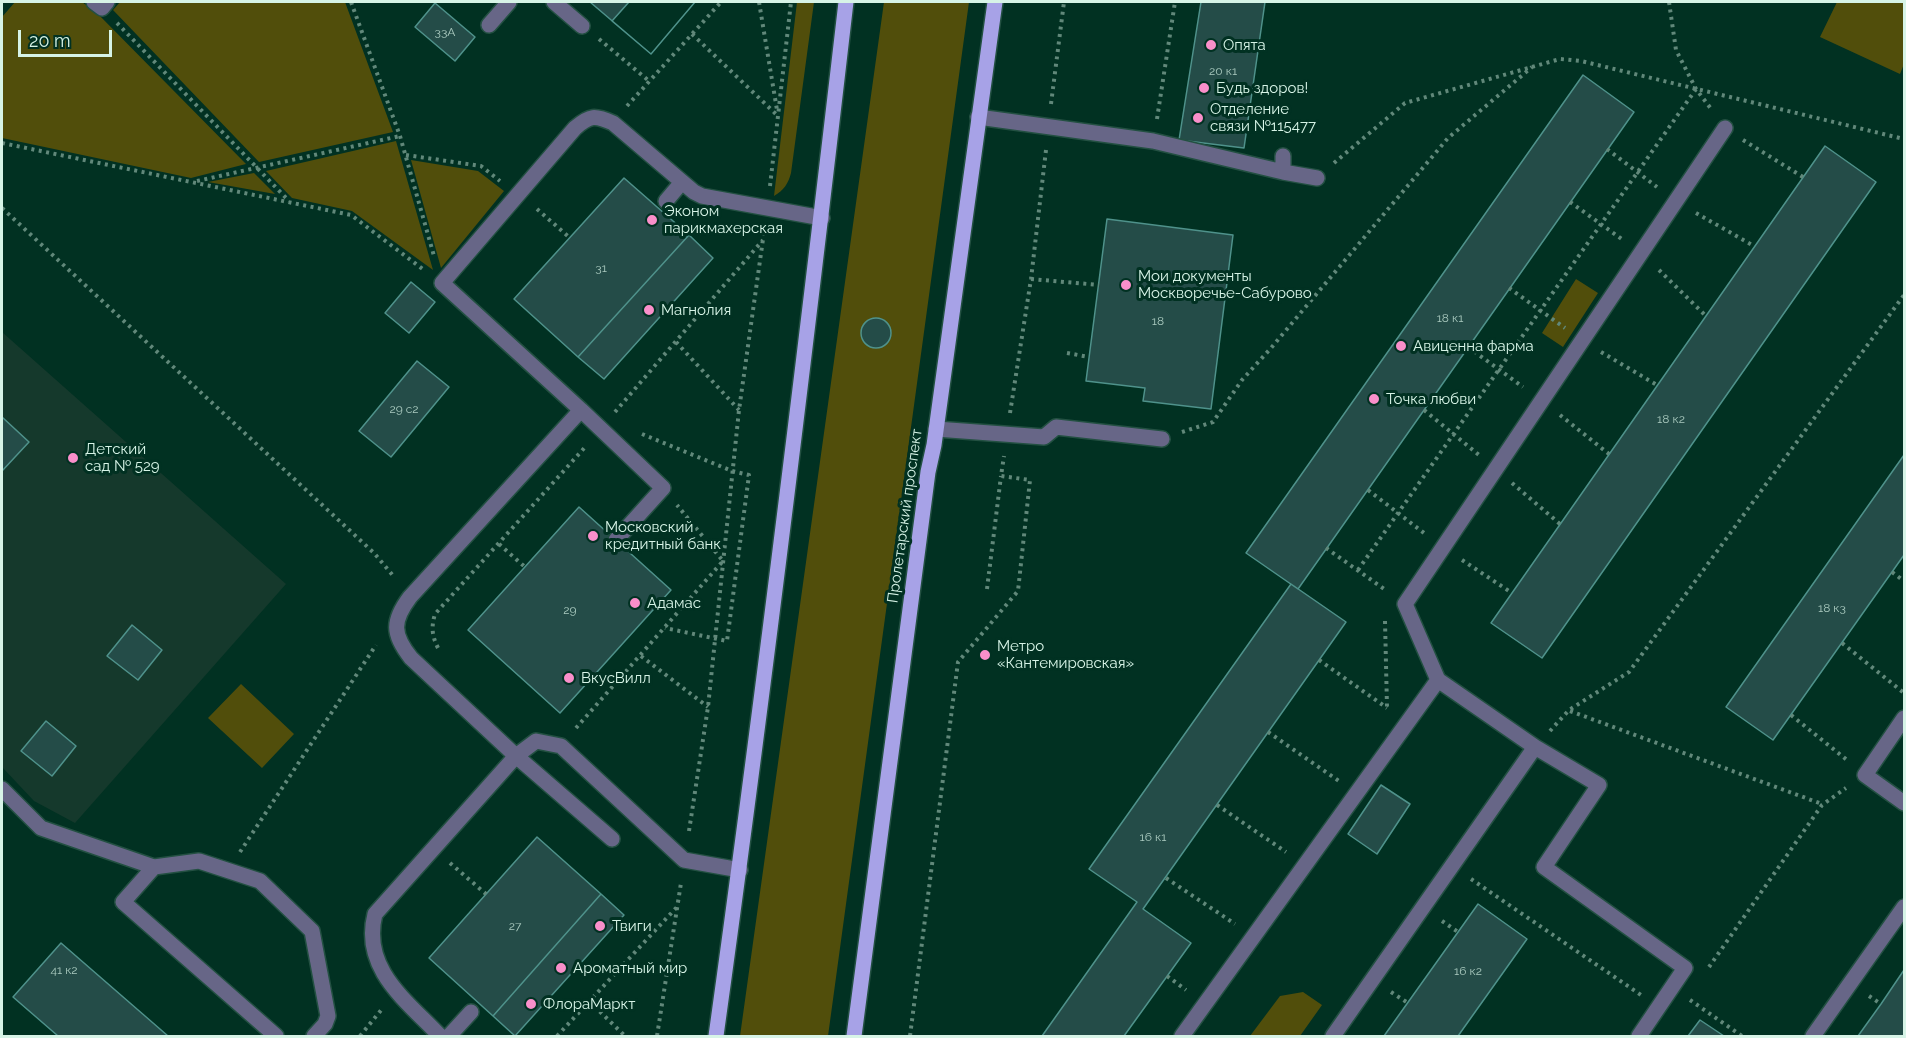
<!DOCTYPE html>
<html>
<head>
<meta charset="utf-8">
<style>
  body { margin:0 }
  #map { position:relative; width:1906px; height:1038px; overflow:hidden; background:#013122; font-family:Raleway,sans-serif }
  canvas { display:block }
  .frame { position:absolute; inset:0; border:3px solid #d7f4e7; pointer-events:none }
  .scale { position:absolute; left:18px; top:30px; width:94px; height:27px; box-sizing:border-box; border:3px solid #d7f4e7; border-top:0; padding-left:8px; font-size:18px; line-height:21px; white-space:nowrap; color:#d7f4e7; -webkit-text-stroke:4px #013122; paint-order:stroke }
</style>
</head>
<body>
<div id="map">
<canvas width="1906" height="1038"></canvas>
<div class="frame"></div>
<div class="scale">20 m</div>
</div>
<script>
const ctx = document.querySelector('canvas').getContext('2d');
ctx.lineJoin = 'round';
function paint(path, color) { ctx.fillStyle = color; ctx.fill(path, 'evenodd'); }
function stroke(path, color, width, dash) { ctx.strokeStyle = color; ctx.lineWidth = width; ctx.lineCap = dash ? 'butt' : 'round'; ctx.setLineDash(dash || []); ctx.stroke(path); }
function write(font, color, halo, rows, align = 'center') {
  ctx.font = font + ' Raleway,sans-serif'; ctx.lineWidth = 6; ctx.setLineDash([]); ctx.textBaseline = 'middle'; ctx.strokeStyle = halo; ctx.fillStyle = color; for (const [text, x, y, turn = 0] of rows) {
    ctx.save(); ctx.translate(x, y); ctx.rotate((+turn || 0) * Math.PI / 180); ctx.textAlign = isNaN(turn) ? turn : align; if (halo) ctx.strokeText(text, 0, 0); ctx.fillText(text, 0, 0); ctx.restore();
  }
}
const built = new Path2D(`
  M2,332L286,584L75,823L34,801L2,767Z`);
const green = new Path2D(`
  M15,2H82L97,13L246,164L191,178L2,138V17Z
  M120,2H345L393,132L259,162L113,10Z
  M797,2H814L791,173C788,184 784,190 774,196Z
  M884,2H969L828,1036H740Z
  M1837,2H1904V64L1900,74L1820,37Z
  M396,141L433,270L352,211L292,198L266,171Z
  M411,160L478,171L504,191L441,268Z
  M254,173L275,194L208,182Z
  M1576,279L1598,293L1563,347L1542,333Z
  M241,684L294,734L262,768L208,718Z
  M1303,992L1322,1005L1300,1036H1250L1280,996Z`);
const building = new Path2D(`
  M590,2H695L651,54Z
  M629,2H695L651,54L612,21Z
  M1201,2H1265L1244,148L1179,140Z
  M435,3L475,37L455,61L415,27Z
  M1583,75L1634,112L1298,589L1246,553Z
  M1825,146L1876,182L1542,658L1491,623Z
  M624,178L689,235L578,357L514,299Z
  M1107,219L1233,235L1211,409L1143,401L1145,388L1086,381Z
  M689,235L713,258L604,379L578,357Z
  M411,282L435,302L409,333L385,313Z
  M861 333a15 15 0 1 1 30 0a15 15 0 1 1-30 0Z
  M417,361L449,387L391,457L359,431Z
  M2,417L29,442L2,471Z
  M1904,455V555L1773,740L1726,707Z
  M579,507L671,590L560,713L468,630Z
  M1291,584L1346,622L1143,909L1191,943L1124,1036H1042L1137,902L1089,869Z
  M132,625L162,650L138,680L107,656Z
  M46,721L76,746L52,776L21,751Z
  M1381,785L1410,804L1377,854L1348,834Z
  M537,837L601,894L493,1016L429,958Z
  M601,894L624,915L515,1036L493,1016Z
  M1478,904L1527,939L1458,1036H1384Z
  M61,943L168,1036H58L13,997Z
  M1904,970V1036H1858L1881,1004Z
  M1700,1020L1724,1036H1688Z`);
const path = new Path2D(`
  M351,2L400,136L434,256
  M759,2L777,110
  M1669,2L1676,50L1696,89L1712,110
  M117,23L289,201
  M692,34L778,116
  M599,39L649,81
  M1051,104L1064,2
  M627,106L721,2
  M1157,119L1175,2
  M1743,140L1803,177
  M2,143L351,215L424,270
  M1607,149L1657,187
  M406,155L481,166L500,181
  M1334,163L1405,103L1560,59L1581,61L1904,139
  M197,181L400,136
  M770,186L791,2
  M1570,202L1623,240
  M2,208L374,553L395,578
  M537,209L570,238
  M1696,213L1754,246
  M1659,270L1706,316
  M1031,279L1099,285
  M1509,288L1565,328
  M676,342L739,410
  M1468,347L1523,387
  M1601,352L1657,385
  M1067,353L1089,357
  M1424,410L1479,455
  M615,412L763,240
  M1010,413L1031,279L1046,150
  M1560,415L1609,454
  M1182,432L1213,422L1242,380L1271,348L1448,138L1532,67
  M642,434L732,471L749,475L727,641L665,628
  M1512,483L1560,524
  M1368,490L1424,533
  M499,544L525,567
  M1326,548L1387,591
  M1462,560L1512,593
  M1358,570L1696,89
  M1892,572L1904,581
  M987,589L1001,476
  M1385,621L1387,707
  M1842,643L1904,693
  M438,648C432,636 431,627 435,614L587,445
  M641,656L708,707
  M1319,660L1387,708
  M1570,711L1822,804
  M1791,715L1847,760
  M576,728L723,561L677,505
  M1550,731L1569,710L1629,672L1904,295
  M1268,732L1339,781
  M1217,805L1286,852
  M689,831L708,707L739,410L764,232
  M240,852L376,645
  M450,863L486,894
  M1166,878L1235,924
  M1471,879L1641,995
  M1442,921L1458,932
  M1709,967L1822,805L1846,788
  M1167,976L1186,990
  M1391,992L1408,1003
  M1869,996L1881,1004
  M1690,1000L1742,1036
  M589,1001L625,1036
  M360,1036L382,1009
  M557,1036L677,907
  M657,1036L681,883
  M910,1036L958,662L1018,591L1030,480L1001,476L1004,456`);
const minor = new Path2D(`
  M94,2L102,8L107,2
  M554,2L582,26
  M489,25L509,2
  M978,117L1153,141L1283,172L1317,178
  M1283,172V156
  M666,201L682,182
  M581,410L442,283L575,128C590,115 595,115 613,123L694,192L702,196L822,218
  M936,429L1044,437L1056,427L1162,439
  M1904,718L1865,775L1904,803
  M1535,747L1599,785L1544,867L1685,968L1639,1036
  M2,789L41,828L154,867L199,861L260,881L312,931L328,1016L325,1024L314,1036
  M612,839L516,756L411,658C392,634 392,621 410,597L581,410L663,488L616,540
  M154,867L123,902L276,1036
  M440,1036C407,1001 361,969 375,914L516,756L536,741L561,746L684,860L740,870
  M449,1036L471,1012
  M1182,1036L1438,680L1405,604L1725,128
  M1333,1036L1535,747L1438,680
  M1813,1036L1904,907`);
const major = new Path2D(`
  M716,1036C764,692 806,347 846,2
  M854,1036L928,472L934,445L995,2`);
const markers = [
  [1211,45,6,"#f98fca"],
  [1204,88,6,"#f98fca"],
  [1198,118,6,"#f98fca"],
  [652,220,6,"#f98fca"],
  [1126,285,6,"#f98fca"],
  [649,310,6,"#f98fca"],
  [1401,346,6,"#f98fca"],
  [1374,399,6,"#f98fca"],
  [73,458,6,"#f98fca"],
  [593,536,6,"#f98fca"],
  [635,603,6,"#f98fca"],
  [985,655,6,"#f98fca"],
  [569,678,6,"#f98fca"],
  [600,926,6,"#f98fca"],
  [561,968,6,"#f98fca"],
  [531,1004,6,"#f98fca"]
];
const numberNames = [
  ["33А",445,32],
  ["20 к1",1223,71],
  ["31",601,268],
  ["18 к1",1450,318],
  ["18",1158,321],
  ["29 с2",404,409],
  ["18 к2",1671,419],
  ["18 к3",1832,608],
  ["29",570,610],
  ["16 к1",1153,837],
  ["27",515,926],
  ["41 к2",64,970],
  ["16 к2",1468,971]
];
const poiNames = [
  ["Опята",1223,45],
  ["Будь здоров!",1216,88],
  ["Отделение",1210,109],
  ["связи №115477",1210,126],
  ["Эконом",664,211],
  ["парикмахерская",664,228],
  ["Мои документы",1138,276],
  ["Москворечье-Сабурово",1138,293],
  ["Магнолия",661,310],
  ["Авиценна фарма",1413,346],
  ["Точка любви",1386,399],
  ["Детский",85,449],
  ["сад № 529",85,466],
  ["Московский",605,527],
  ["кредитный банк",605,544],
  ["Адамас",647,603],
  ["Метро",997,646],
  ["«Кантемировская»",997,663],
  ["ВкусВилл",581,678],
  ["Твиги",612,926],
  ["Ароматный мир",573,968],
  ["ФлораМаркт",543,1004]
];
const streetNames = [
  ["Пролетарский проспект",905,516,-82]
];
paint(built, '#15392c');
paint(green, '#514e0b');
paint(building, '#244c48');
stroke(building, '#4f928b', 1.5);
stroke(minor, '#235042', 18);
stroke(major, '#235042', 18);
stroke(path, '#61887a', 4, [3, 4.5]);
stroke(minor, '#676687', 15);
stroke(major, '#a7a2e7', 15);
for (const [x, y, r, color] of markers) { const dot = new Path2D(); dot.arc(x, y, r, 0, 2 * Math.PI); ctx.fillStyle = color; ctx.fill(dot); stroke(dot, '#013122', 2); }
write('12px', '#aacabf', null, numberNames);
write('15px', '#d7f4e7', '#013122', poiNames, 'left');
write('15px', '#d7f4e7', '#013122', streetNames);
</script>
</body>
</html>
